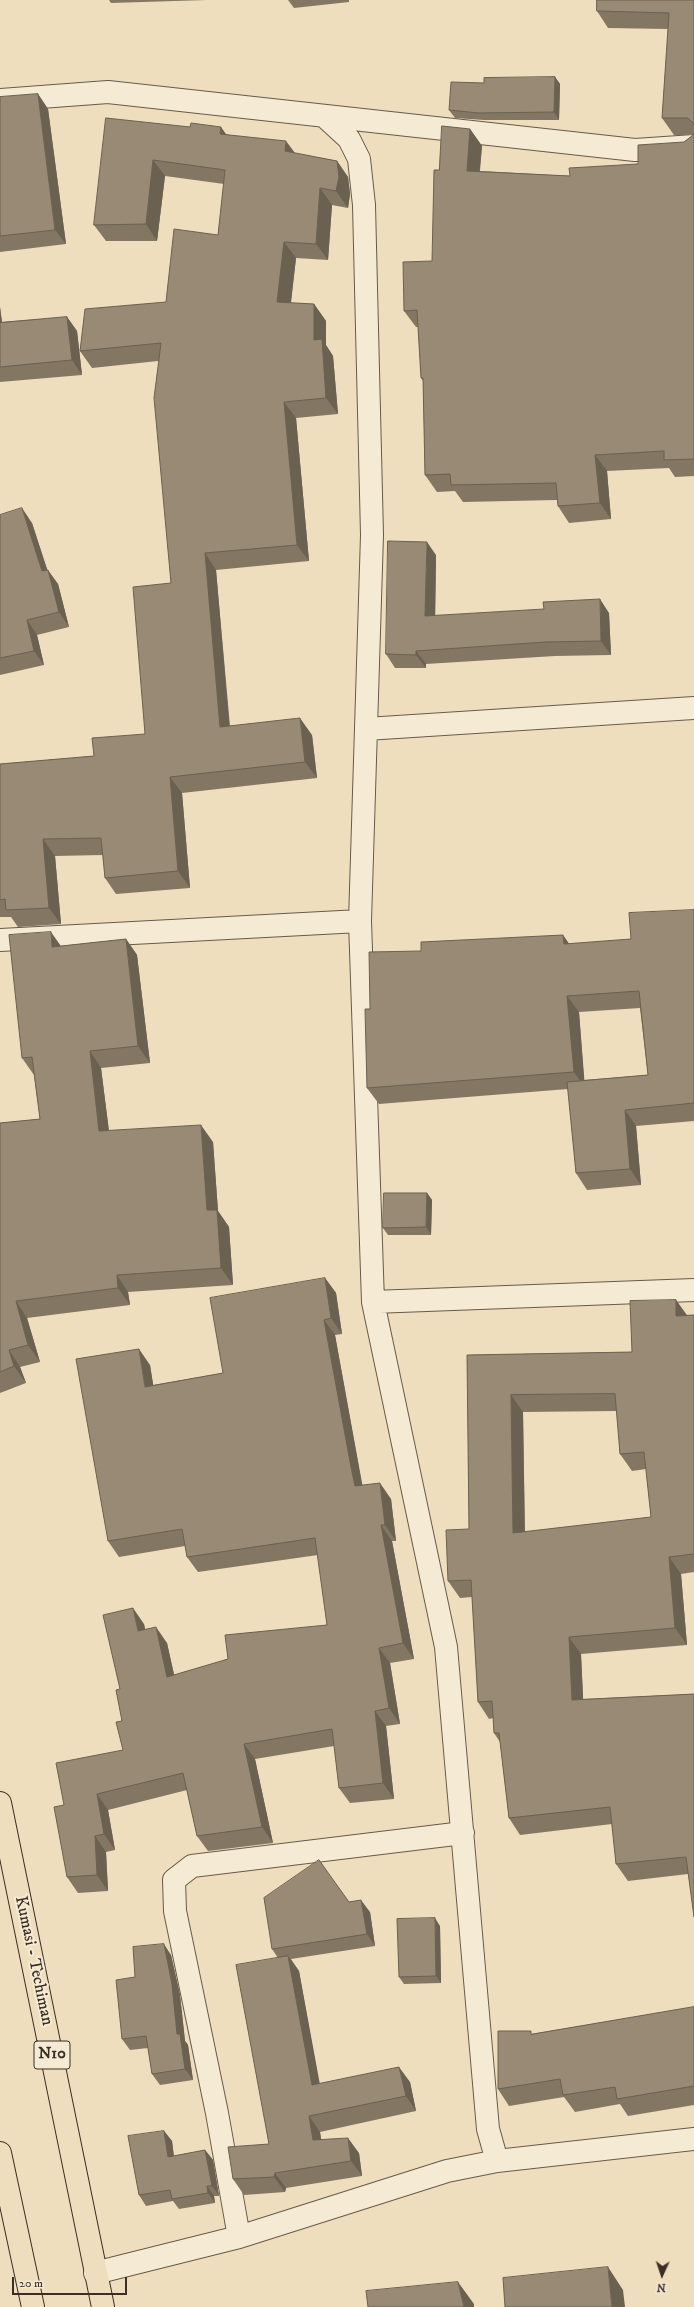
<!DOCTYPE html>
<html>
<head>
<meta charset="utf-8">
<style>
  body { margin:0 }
  #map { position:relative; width:694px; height:2307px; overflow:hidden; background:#efdebd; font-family:"IM FELL DW Pica",serif }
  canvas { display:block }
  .north { position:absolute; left:642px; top:2255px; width:40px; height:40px; -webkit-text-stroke:3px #f5ead4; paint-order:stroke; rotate:183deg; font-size:11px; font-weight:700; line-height:16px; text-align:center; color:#3a2e25 }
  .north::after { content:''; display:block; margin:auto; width:14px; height:18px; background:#3a2e25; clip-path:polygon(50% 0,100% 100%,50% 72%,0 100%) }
  .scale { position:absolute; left:12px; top:2277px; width:115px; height:18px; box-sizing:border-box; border:2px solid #3a2e25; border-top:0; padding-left:5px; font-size:12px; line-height:14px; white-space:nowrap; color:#3a2e25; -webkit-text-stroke:3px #f5ead4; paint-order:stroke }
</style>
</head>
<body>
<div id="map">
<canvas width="694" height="2307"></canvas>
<div class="north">N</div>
<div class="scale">20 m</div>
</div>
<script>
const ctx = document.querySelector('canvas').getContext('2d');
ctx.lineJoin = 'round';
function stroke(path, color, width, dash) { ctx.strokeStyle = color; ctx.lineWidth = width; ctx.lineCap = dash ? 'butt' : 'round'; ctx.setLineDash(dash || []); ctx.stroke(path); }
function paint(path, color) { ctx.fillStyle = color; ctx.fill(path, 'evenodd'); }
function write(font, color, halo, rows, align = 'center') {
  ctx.font = font + ' "IM FELL DW Pica",serif'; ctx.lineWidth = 4; ctx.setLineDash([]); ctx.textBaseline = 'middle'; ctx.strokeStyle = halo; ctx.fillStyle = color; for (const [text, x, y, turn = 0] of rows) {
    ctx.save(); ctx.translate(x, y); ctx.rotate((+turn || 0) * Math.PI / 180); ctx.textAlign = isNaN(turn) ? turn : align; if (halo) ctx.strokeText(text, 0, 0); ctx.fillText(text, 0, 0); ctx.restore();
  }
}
const minor = new Path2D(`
  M0,100L108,92L635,150L694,146
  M366,729L694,708
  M0,940L360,921
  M373,1302L694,1290
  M497,2161L694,2139
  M239,2237L217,2113L175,1911L174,1880L192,1866L463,1833
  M95,2273L239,2237L447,2171L497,2161L488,2129L446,1647L373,1302L360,921L372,535L364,205L359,159L349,139L324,116`);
const highway = new Path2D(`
  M0,1803L103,2307
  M0,2153L33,2307`);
const wall = new Path2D(`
  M109,0H207L111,3Z
  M288,0H349V2L294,8Z
  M694,0V476L675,477L669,468L607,471L611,519L569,523L558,506L557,500L463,502L455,491L437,492L425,475L423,381L421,378L418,327H416L404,311L432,261L439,170L470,129L482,146L480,171L570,176L638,164L684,142L694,135H674L662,118L668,29L608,28L597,11Z
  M555,77L560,84L559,120H484L455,118L449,110L484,83Z
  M38,94L48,109L66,244L0,252V97Z
  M106,118L226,134L295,153L337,161L348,177L350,194L348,208L332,205L328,260L296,258L291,303L314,304L326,321V345L333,356L338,414L296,418L309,561L216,570L230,726L312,735L317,778L182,793L190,888L116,894L105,878L103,855L55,856L61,924L18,927L11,917H0V764L94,756L145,734L171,583L158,361L92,368L80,351L166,302L218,235L224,184L165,176L157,241H106L94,225Z
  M0,307L2,322L67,317L77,331L82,375L0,382Z
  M0,515L32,523L47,570L58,584L69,627L37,635L44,665L0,675Z
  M436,555L435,616L609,613L611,655L555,656L426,664V668H395L386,654Z
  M694,910V1121L636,1126L641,1185L587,1190L576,1173L568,1089L379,1104L367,1088L370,1009L421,951L563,935L569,944L631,939ZM640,1008L648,1075L584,1080L579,1012Z
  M126,939L137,955L150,1063L101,1068L109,1131L213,1142L218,1211L229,1227L233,1285L128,1292L130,1305L27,1318L40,1362L20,1367L26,1383L0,1393V1123L40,1119L34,1075L22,1058L61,946Z
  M427,1193L432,1200L431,1235H388L383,1228Z
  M325,1278L336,1293L342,1334L335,1335L362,1485L391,1499L396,1541H392L414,1659L390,1663L400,1724L386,1726L394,1799L350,1803L339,1788L334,1746L255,1759L273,1843L208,1851L197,1836L187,1790L108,1810L115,1850L106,1852L108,1891L78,1893L67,1877L64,1805L123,1750L120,1689L144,1624L145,1630L167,1643L174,1675L228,1659L327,1625L318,1555L198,1572L187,1557L185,1546L119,1557L108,1541L150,1365L153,1385L223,1373Z
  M676,1300L687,1315H694V1572L681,1574L687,1645L581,1654L583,1699L694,1694L688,1874L628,1881L616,1864L612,1824L520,1835L509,1818L500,1742L494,1733L493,1718L489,1719L478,1702L472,1597L460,1598L448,1581L469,1529L467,1355L632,1352ZM617,1411L620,1454L632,1471L646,1469L651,1517L525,1532L523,1412Z
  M370,1912L375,1946L291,1959L299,1971L319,2084L410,2082L416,2111L320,2132L321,2140L359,2153L362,2176L286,2188L285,2192L244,2195L233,2179L269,2144L278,1958L272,1949Z
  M440,1926L441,1983L404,1984L399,1977Z
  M171,1955L180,1995L185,2041L188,2045L193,2080L160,2085L152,2074L148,2048L130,2050L122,2039L135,1977Z
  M694,2007V2105L628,2116L620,2104L575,2112L564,2097L509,2106L498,2089L533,2034Z
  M164,2131L172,2141L174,2156L205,2150L213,2160L219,2196H214L215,2203L179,2209L173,2201L146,2206L139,2195Z`);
const shadedWall = new Path2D(`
  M555,77L560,84L559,120L554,112Z
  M38,94L48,109L66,244L55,230Z
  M221,127L233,144L220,134Z
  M470,129L482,146L478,187L467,171Z
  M286,141L298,157L285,151Z
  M153,160L165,176L157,241L146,224Z
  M337,161L348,177L350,194L348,208L336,191Z
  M320,188L332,205L328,260L316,244Z
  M284,242L296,258L289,318L277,302Z
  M314,304L326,321V345L333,356L338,414L326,398L314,340Z
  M0,307L4,338L0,332Z
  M67,317L77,331L82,375L72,360Z
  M284,402L296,418L309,561L297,545Z
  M595,455L607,471L611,519L600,503Z
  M22,508L32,523L52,584L48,570L58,584L69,627L59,612L42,571Z
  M427,542L436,555L435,630L425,616Z
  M205,553L216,570L231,744L220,727Z
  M600,599L609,613L611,655L601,641Z
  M27,620L37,635L44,665L34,651Z
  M416,651L426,664V668L416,655Z
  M300,718L312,735L317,778L305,762Z
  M170,777L182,793L190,888L178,871Z
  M43,839L55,856L61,924L49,908Z
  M51,932L63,949L52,947Z
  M563,935L574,951L564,944Z
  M126,939L137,955L150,1063L138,1046Z
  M567,996L579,1012L585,1088L574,1072Z
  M90,1051L101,1068L111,1148L99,1131Z
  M625,1110L636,1126L641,1185L630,1169Z
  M201,1125L213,1142L218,1211L229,1227L233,1285L221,1268L207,1210Z
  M427,1193L432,1200L431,1235L426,1227Z
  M117,1275L128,1292L130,1305L118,1288Z
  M325,1278L336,1293L342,1334L331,1318Z
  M676,1300L687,1316H676Z
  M16,1301L27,1318L40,1362L28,1345Z
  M324,1320L335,1335L362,1483L366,1502L355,1486L351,1467Z
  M139,1349L150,1365L156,1402L145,1387Z
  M9,1350L20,1367L26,1383L14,1366Z
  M511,1395L523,1412L525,1550L513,1533Z
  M380,1483L391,1499L396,1541L385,1525Z
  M381,1525L392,1541L414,1659L403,1643Z
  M669,1557L681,1574L687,1645L675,1628Z
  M133,1608L144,1624L149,1647L138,1631Z
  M156,1627L167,1643L178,1692L167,1677Z
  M569,1637L581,1654L584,1717L572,1700Z
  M379,1648L390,1663L400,1724L389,1708Z
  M375,1711L386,1726L394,1799L383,1783Z
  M244,1744L255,1759L273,1843L262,1827Z
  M97,1794L108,1810L115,1850L104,1834Z
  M95,1836L106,1852L108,1891L97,1875Z
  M361,1900L370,1912L375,1946L367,1934Z
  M435,1918L440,1926L441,1983L436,1976Z
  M164,1944L171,1955L180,1995L185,2041L188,2045L193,2080L185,2069L177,2034Z
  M288,1956L299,1971L323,2101L312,2085Z
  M399,2067L410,2082L416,2111L406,2096Z
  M309,2116L320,2132L324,2156L313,2140Z
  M164,2131L172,2141L175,2167L168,2157Z
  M348,2138L359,2153L362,2176L351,2161Z
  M205,2150L213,2160L219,2196L212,2186Z
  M275,2173L286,2188L285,2192L274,2177Z
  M207,2186L214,2196L215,2203L208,2193Z
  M608,2267L623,2290L625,2307H612Z
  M458,2282L474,2304V2307H464Z`);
const building = new Path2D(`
  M597,0H694V126L693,123L688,118H662L669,13L597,11Z
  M555,77L554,112L479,113L449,110L451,82L484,83V78Z
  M38,94L55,230L0,236V97Z
  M106,118L190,127L191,123L221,127L220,134L286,141L285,151L337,161L339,177L336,191L320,188L316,244L284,242L277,302L314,304V340L322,339L326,398L284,402L297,545L205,553L220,727L300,718L305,762L170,777L178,871L105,878L101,838L43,839L49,908L6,910L5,899L0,900V764L94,756L92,738L145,734L133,587L171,583L154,398L161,343L80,351L85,309L166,302L174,229L218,235L225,170L153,160L146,224L94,225Z
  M442,126L470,129L467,171L570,176L569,168L638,164V145L684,142L693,135L694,133V459L664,460V451L595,455L600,503L558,506L556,483L451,485L450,474L425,475L423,378H421L417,310L404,311L403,262L432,261L434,170H439Z
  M67,317L72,360L0,367V323Z
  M22,508L42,571L48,570L59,612L27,620L34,651L0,658V515Z
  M388,541L427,542L425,616L544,609L543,602L600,599L601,641L546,642L416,651V655L386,654Z
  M694,910V1103L625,1110L630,1169L576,1173L567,1082L648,1075L639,991L567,996L574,1072L367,1088L365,1009H370L369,952L421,951V942L563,935L564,944L631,939L629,913Z
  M51,932L52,947L126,939L138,1046L90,1051L99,1131L201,1125L207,1210H217L221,1268L117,1275L118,1288L16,1301L28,1345L9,1350L14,1366L0,1372V1123L40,1119L32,1057L22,1058L9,935Z
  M384,1193H427L426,1227L383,1228Z
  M325,1278L331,1318L324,1320L351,1467L355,1486L380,1483L385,1525H381L403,1643L379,1648L389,1708L375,1711L383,1783L339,1788L332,1729L244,1744L262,1827L197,1836L183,1773L97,1794L104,1834L95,1836L97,1875L67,1877L54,1807L64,1805L56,1763L123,1750L116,1722L122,1721L116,1690L120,1689L103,1615L133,1608L138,1631L156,1627L167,1677L228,1659L225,1635L327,1625L315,1538L187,1557L182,1529L108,1541L76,1359L139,1349L145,1387L223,1373L210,1298Z
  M676,1300V1316L694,1315V1554L669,1557L675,1628L569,1637L572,1700L694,1694V1917L686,1857L616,1864L610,1807L509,1818L499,1733H494L492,1701L478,1702L471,1580L448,1581L446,1530L469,1529L467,1355L632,1352L630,1301ZM615,1394L620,1454L644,1452L651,1517L513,1533L511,1395Z
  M319,1860L349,1902L361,1900L367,1934L272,1949L264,1898Z
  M435,1918L436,1976L399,1977L397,1919Z
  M164,1944L172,1984L177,2034H180L185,2069L152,2074L146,2036L122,2039L116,1980L135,1977L133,1947Z
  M288,1956L312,2085L399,2067L406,2096L309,2116L313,2140L348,2138L351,2161L275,2173L274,2177L233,2179L228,2147L269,2144L236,1965Z
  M694,2007V2086L617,2099L615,2087L563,2095L560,2079L498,2089V2031H531V2034Z
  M164,2131L168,2157L205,2150L212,2186H207L208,2193L172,2199L170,2190L139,2195L128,2136Z
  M608,2267L612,2307H505L503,2278Z
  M458,2282L464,2307H368L366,2291Z`);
const shields = [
  [52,2055,36]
];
const shieldNames = [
  ["N10",52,2055]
];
const streetNames = [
  ["Kumasi - Techiman",33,1961,78]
];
stroke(minor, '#675a4b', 24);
stroke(highway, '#3a2e25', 24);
stroke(minor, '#f5ead4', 22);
stroke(highway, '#efdebd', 22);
paint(wall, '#837764');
paint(shadedWall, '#6a6151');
paint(building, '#988a74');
stroke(building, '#6a6151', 1);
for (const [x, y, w] of shields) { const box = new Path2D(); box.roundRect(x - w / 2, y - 14, w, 28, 3); ctx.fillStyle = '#f5ead4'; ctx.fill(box); stroke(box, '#3a2e25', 1); }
write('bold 16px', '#3a2e25', null, shieldNames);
write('17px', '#3a2e25', '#f5ead4', streetNames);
</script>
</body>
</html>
